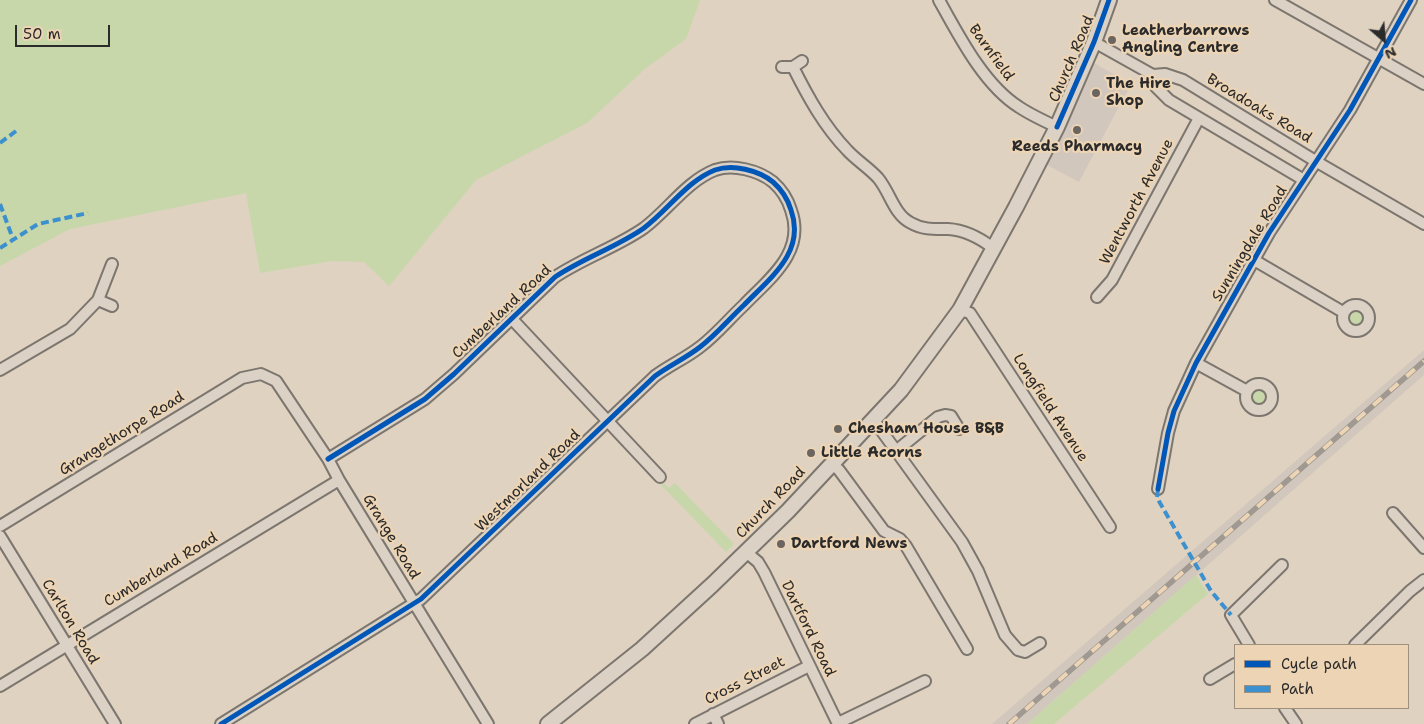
<!DOCTYPE html>
<html>
<head>
<meta charset="utf-8">
<style>
  body { margin:0 }
  #map { position:relative; width:1424px; height:724px; overflow:hidden; background:#dfd2c1; font-family:"Shantell Sans",sans-serif }
  canvas { display:block }
  .legend { position:absolute; left:1234px; top:644px; width:175px; height:65px; box-sizing:border-box; background:#ecd4b4; border:1px solid #9f907d; margin:0; padding:6px 9px; list-style:none; font-size:15px; color:#2b2b2b }
  .legend li { display:flex; align-items:center; gap:10px; height:25px }
  .legend b { width:25px; border:1px solid #9f907d }
  .north { position:absolute; left:1359px; top:15px; width:50px; height:50px; -webkit-text-stroke:4px #ecd4b4; paint-order:stroke; rotate:153deg; font-size:14px; font-weight:700; line-height:20px; text-align:center; color:#2b2b2b }
  .north::after { content:''; display:block; margin:auto; width:18px; height:22px; background:#2b2b2b; clip-path:polygon(50% 0,100% 100%,50% 72%,0 100%) }
  .scale { position:absolute; left:15px; top:25px; width:95px; height:22px; box-sizing:border-box; border:2px solid #2b2b2b; border-top:0; padding-left:6px; font-size:15px; line-height:18px; white-space:nowrap; color:#2b2b2b; -webkit-text-stroke:4px #ecd4b4; paint-order:stroke }
</style>
</head>
<body>
<div id="map">
<canvas width="1424" height="724"></canvas>
<ul class="legend">
<li><b style="height:6px;background:#0057b8"></b>Cycle path</li>
<li><b style="height:6px;background:#3b90cd"></b>Path</li>
</ul>
<div class="north">N</div>
<div class="scale">50 m</div>
</div>
<script>
const ctx = document.querySelector('canvas').getContext('2d');
ctx.lineJoin = 'round';
function paint(path, color) { ctx.fillStyle = color; ctx.fill(path, 'evenodd'); }
function stroke(path, color, width, dash) { ctx.strokeStyle = color; ctx.lineWidth = width; ctx.lineCap = dash ? 'butt' : 'round'; ctx.setLineDash(dash || []); ctx.stroke(path); }
function write(font, color, halo, rows, align = 'center') {
  ctx.font = font + ' "Shantell Sans",sans-serif'; ctx.lineWidth = 4.5; ctx.setLineDash([]); ctx.textBaseline = 'middle'; ctx.strokeStyle = halo; ctx.fillStyle = color; for (const [text, x, y, turn = 0] of rows) {
    ctx.save(); ctx.translate(x, y); ctx.rotate((+turn || 0) * Math.PI / 180); ctx.textAlign = isNaN(turn) ? turn : align; if (halo) ctx.strokeText(text, 0, 0); ctx.fillText(text, 0, 0); ctx.restore();
  }
}
const built = new Path2D(`
  M1094,63L1131,84L1079,182L1047,165Z
  M1424,350V375L1027,724H992Z`);
const green = new Path2D(`
  M0,0H700L686,39L646,68L587,123L476,180L389,286L364,262L332,261L260,273L246,193L70,229L0,266Z
  M1346 318a9 9 0 1 1 18 0a9 9 0 1 1-18 0Z
  M1251 397a8 8 0 1 1 16 0a8 8 0 1 1-16 0Z
  M664,483L669,488L675,483L734,544L726,552L661,485Z
  M1196,575L1208,594L1054,724H1027Z`);
const minor = new Path2D(`
  M939,0C959,36 984,85 1019,107C1031,115 1044,121 1057,127
  M1275,0L1424,84
  M1094,42L1153,75L1165,74L1183,80L1317,162L1424,224
  M782,67H793L802,61
  M793,67C808,97 824,126 847,150C856,160 869,168 878,178C890,192 894,215 911,223C923,230 935,229 948,229C965,230 980,238 993,248
  M1153,75L1156,87L1169,100L1304,180
  M1254,260L1343,312
  M1097,297L1112,280L1199,118
  M98,300L112,306
  M1343 318a13 13 0 1 1 26 0a13 13 0 1 1-26 0Z
  M960,310L970,313L1110,527
  M512,319L660,477
  M1196,363L1247,391
  M0,370L70,329L98,300L112,264
  M1246 397a13 13 0 1 1 26 0a13 13 0 1 1-26 0Z
  M873,419L962,542L978,571L1005,635L1018,650L1025,652L1040,643
  M896,451L938,417L945,415L951,416L959,429
  M832,464L839,470L884,531L900,539L906,546L967,649
  M1158,489L1168,433L1174,411L1196,363L1269,233L1350,110L1411,0
  M1393,513L1424,548
  M0,526L242,378L261,374L276,381L328,459L339,480L488,724
  M0,536L115,724
  M746,552L758,562L764,572L838,724
  M1249,645L1231,615L1282,565
  M1355,645L1410,591L1424,580
  M1210,679L1235,664
  M0,686L339,480
  M1285,708L1296,724
  M713,714L718,724
  M838,723L925,681
  M221,724L421,599L655,376C670,365 686,358 700,347C716,335 729,319 744,305C770,278 806,252 791,210C788,200 781,189 773,182C758,170 733,164 715,170C687,181 668,210 644,228C617,247 583,258 555,277L454,374L425,399L328,459
  M695,724L809,666`);
const secondary = new Path2D(`
  M548,724L642,649L712,585L788,511L901,390L960,310L1016,207L1057,127L1094,42L1109,0`);
const rail = new Path2D(`
  M1009,724L1424,361`);
const quiet = new Path2D(`
  M0,143L16,131
  M0,204L13,239
  M0,248L38,224L88,213
  M1158,489L1157,497L1160,503L1211,591L1231,615`);
const cycleway = new Path2D(`
  M1057,127L1094,42L1109,0
  M1158,489L1168,433L1174,411L1196,363L1269,233L1350,110L1411,0
  M221,724L421,599L655,376C670,365 686,358 700,347C716,335 729,319 744,305C770,278 806,252 791,210C788,200 781,189 773,182C758,170 733,164 715,170C687,181 668,210 644,228C617,247 583,258 555,277L454,374L425,399L328,459`);
const markers = [
  [1112,40,5,"#6a6560"],
  [1096,93,5,"#6a6560"],
  [1077,130,5,"#6a6560"],
  [838,429,5,"#6a6560"],
  [811,453,5,"#6a6560"],
  [781,544,5,"#6a6560"]
];
const poiNames = [
  ["Leatherbarrows",1122,31],
  ["Angling Centre",1122,48],
  ["The Hire",1106,84],
  ["Shop",1106,101],
  ["Reeds Pharmacy",1077,147,"center"],
  ["Chesham House B&B",848,429],
  ["Little Acorns",821,453],
  ["Dartford News",791,544]
];
const streetNames = [
  ["Barnfield",991,53,54],
  ["Church Road",1072,59,-67],
  ["Broadoaks Road",1259,109,31],
  ["Wentworth Avenue",1137,202,-62],
  ["Sunningdale Road",1250,244,-59],
  ["Cumberland Road",502,312,-43],
  ["Longfield Avenue",1050,408,57],
  ["Grangethorpe Road",122,434,-32],
  ["Westmorland Road",528,481,-44],
  ["Church Road",771,503,-46],
  ["Grange Road",391,537,59],
  ["Cumberland Road",161,570,-31],
  ["Carlton Road",70,622,59],
  ["Dartford Road",808,629,64],
  ["Cross Street",745,681,-27]
];
paint(built, '#d2c7bc');
paint(green, '#c7d7aa');
stroke(minor, '#7c766e', 14);
stroke(secondary, '#7c766e', 18);
stroke(minor, '#dbd1c5', 10);
stroke(secondary, '#dbd1c5', 14);
stroke(rail, '#9f9991', 5.5);
stroke(rail, '#ecd4b4', 4, [11]);
stroke(quiet, '#3b90cd', 4, [8, 4]);
stroke(cycleway, '#0057b8', 5);
for (const [x, y, r, color] of markers) { const dot = new Path2D(); dot.arc(x, y, r, 0, 2 * Math.PI); ctx.fillStyle = color; ctx.fill(dot); stroke(dot, '#ecd4b4', 2); }
write('bold 15px', '#2b2b2b', '#ecd4b4', poiNames, 'left');
write('15px', '#2b2b2b', '#ecd4b4', streetNames);
</script>
</body>
</html>
